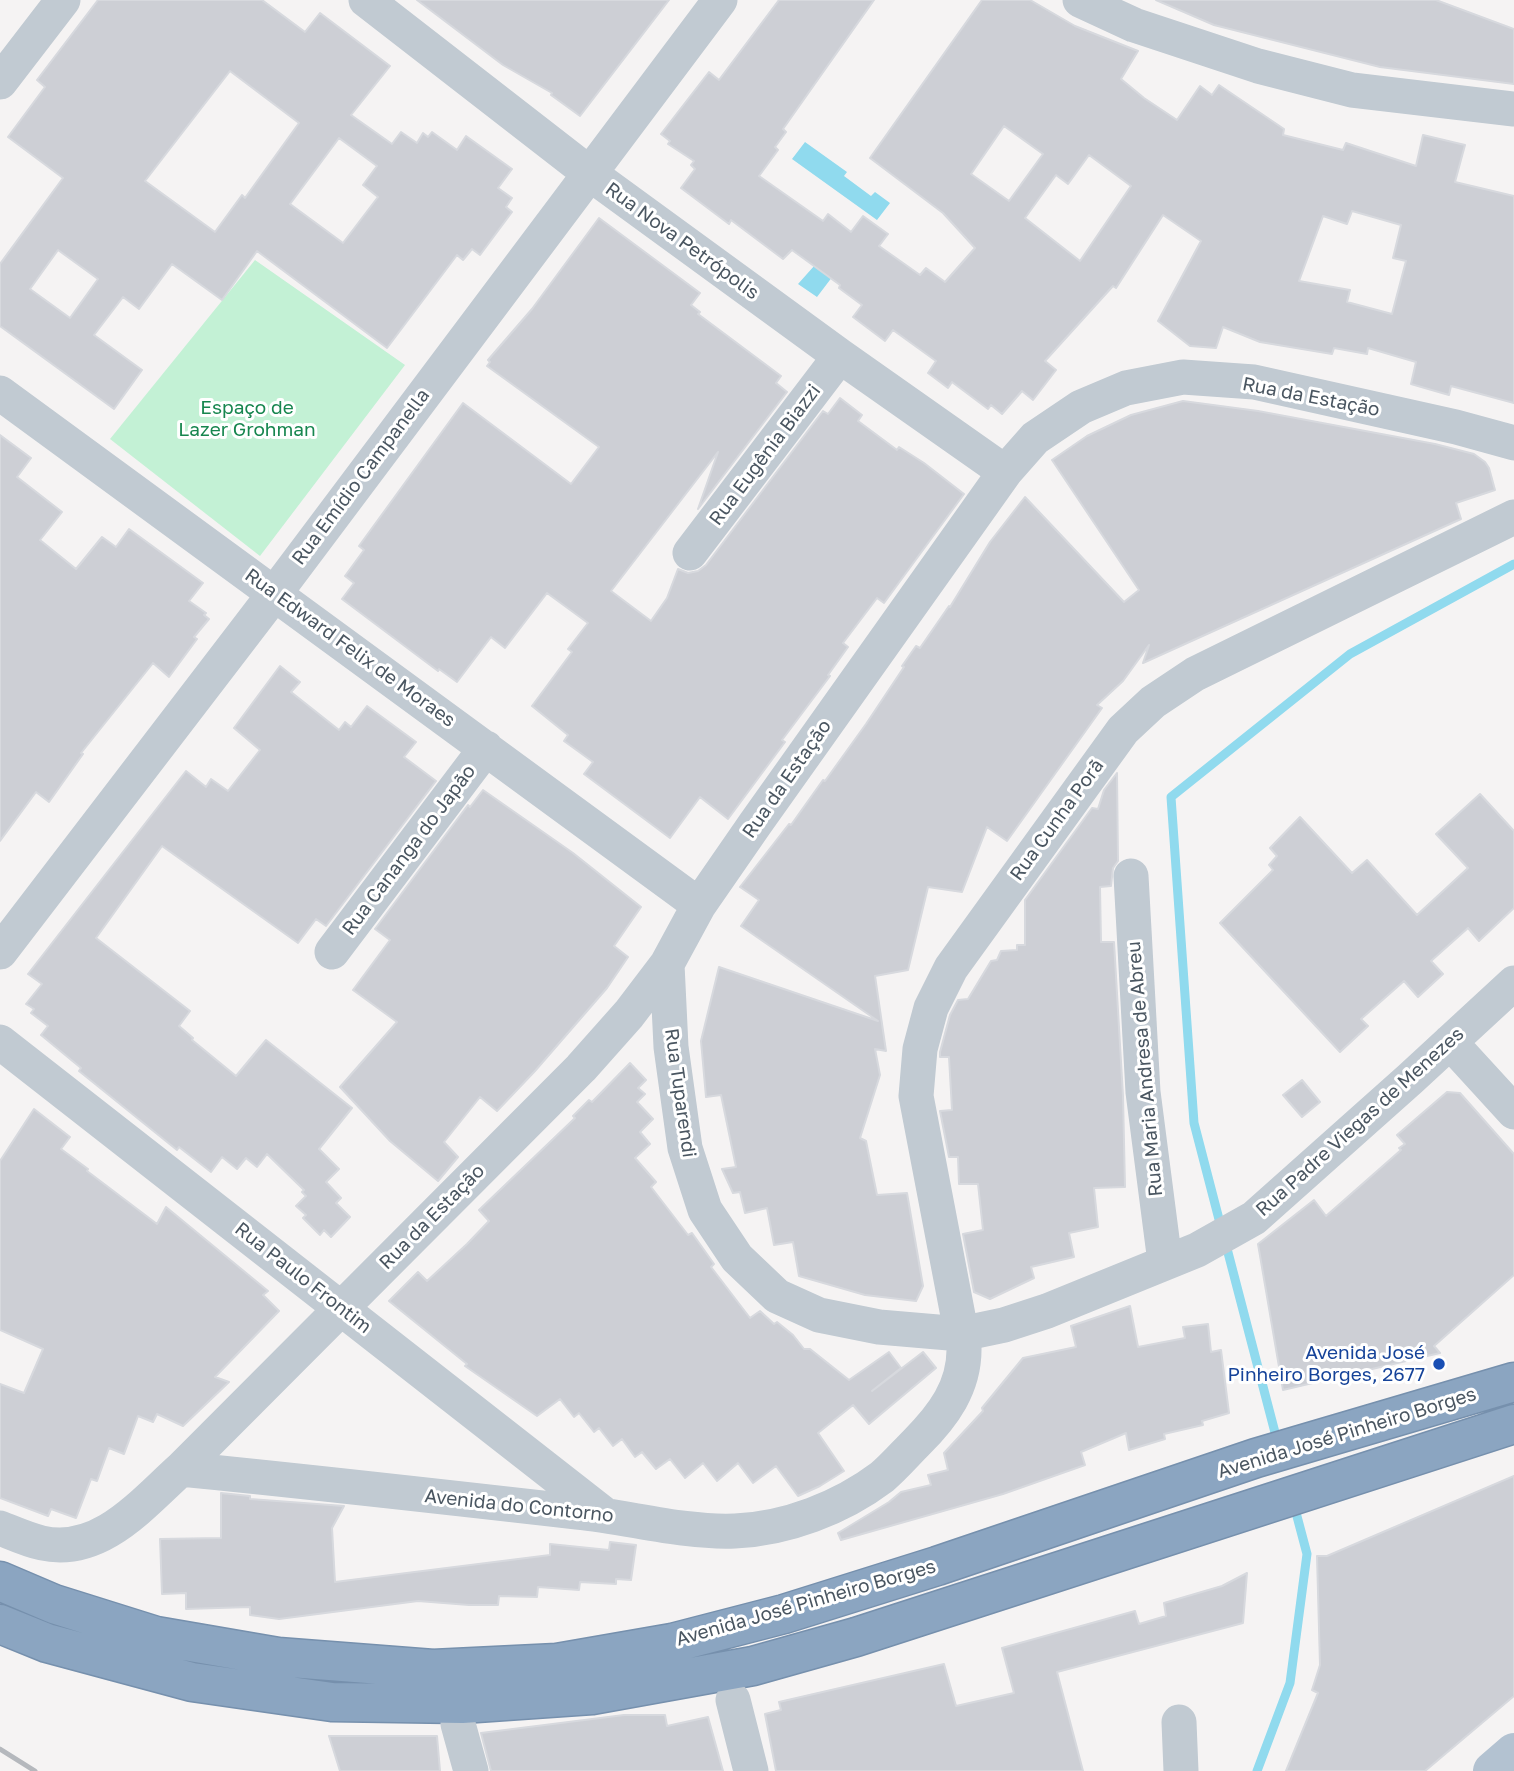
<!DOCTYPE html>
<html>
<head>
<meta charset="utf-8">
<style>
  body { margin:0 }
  canvas { display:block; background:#f5f3f3 }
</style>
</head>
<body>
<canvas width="1514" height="1771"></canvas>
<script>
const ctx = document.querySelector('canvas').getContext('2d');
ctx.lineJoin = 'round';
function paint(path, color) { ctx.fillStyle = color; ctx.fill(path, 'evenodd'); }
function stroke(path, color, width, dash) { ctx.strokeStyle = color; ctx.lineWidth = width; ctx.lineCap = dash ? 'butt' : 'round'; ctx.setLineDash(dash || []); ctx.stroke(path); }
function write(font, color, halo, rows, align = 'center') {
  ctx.font = font + ' "Golos Text",sans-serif'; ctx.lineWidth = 6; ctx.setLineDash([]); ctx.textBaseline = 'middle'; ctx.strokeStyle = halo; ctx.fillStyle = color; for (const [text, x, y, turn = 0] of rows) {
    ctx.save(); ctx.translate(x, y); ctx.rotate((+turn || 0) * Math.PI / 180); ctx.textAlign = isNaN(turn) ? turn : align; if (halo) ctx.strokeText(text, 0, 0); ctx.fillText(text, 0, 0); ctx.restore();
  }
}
const green = new Path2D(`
  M255,260L405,365L260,556L110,439Z`);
const water = new Path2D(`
  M805,142L847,172L844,176L871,196L875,192L890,203L877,220L792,159Z
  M823,256L839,268L817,297L798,284Z`);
const stream = new Path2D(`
  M1221,1227L1194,1123L1171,797L1350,654L1514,564
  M1225,1241L1278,1444
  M1257,1771L1290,1683L1307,1554L1294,1505`);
const building = new Path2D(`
  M98,0H262L305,32L320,13L390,66L351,115L392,144L401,132L417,143L423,133L428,137L432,132L457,150L466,136L512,169L498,188L512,198L506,207L512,212L480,255L472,249L463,260L457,255L387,348L257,251L222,300L172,264L139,309L123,297L94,335L142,370L114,409L0,326V264L63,178L8,137L45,87L37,80ZM230,71L299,123L245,198L242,195L215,232L145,181ZM339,138L377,166L363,185L378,197L343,243L290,204ZM58,250L98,279L70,318L30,289Z
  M417,0H669L580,116L551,95L552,93L503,65Z
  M779,0H874L783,129L786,132L775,147L778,150L759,176L823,221L828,214L851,232L863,216L888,234L879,246L920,275L926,268L945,282L975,248L943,213L870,158L982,0H1030L1075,26L1138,51L1121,79L1144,98L1177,120L1200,86L1212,95L1219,85L1284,129L1283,135L1343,150L1346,143L1416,166L1423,135L1465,145L1455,182L1514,196V403L1451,386L1449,395L1411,384L1416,362L1368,348L1367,354L1334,348L1332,354L1260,342L1223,327L1216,348L1190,346L1158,321L1201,241L1163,215L1116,288L1113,286L1045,361L1056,370L1033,400L1022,391L1002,414L991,405L988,409L952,382L948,388L928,373L936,361L893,330L885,341L853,317L862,305L839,288L840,285L792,250L783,259L731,220L729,224L681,188L695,169L691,165L694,161L668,144L670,141L661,134L709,72L719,80ZM1004,126L1043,154L1009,201L971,174ZM1089,155L1131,186L1080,261L1025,218L1056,175L1068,184ZM1352,211L1401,225L1393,258L1406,261L1392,314L1347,302L1350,290L1299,281L1323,216L1347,224Z
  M1156,0H1436L1514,29V84L1380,67L1214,25Z
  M599,218L700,293L691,305L700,312L698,314L781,376L776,383L787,392L698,509L718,452L611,591L651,621L667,598L678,569L688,573L698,571L706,565L823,411L828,414L840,398L862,415L858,421L897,450L899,447L924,463L964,494L884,603L877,598L843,643L848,647L828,675L830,676L782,740L785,742L728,819L700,797L670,838L584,774L593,762L564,741L568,735L532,706L572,652L568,649L588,623L547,593L505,648L491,637L457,682L439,669L438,671L342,599L354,583L345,576L364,550L359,546L463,403L571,484L599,447L487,366L490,362L488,360L532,309Z
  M1183,401L1258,411L1435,444L1474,454L1485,462L1489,468L1495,490L1456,503L1461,519L1143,663L1149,645L1123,681L1097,705L1102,708L1007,841L987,827L962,892L928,887L908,970L875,976L886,1051L875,1049L880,1075L860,1138L866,1141L877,1195L907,1193L923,1286L916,1301L865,1295L799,1276L793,1242L774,1245L767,1208L745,1213L740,1192L733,1193L722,1169L736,1167L721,1095L706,1097L701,1041L719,967L878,1021L741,926L759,900L740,887L789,824L791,825L823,780L825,781L866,724L904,667L902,666L916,646L920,648L949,606L950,607L990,542L1025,497L1124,602L1139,590L1052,460L1087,436L1131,415Z
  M0,435L31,458L17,477L62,512L40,540L76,569L102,537L116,547L129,529L203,583L189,601L206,613L204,615L209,619L194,637L197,639L169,677L153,663L81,753L83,754L49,802L36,792L0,841Z
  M280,666L300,682L291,692L339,730L345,722L351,727L367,706L416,742L404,757L436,781L326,926L316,919L298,943L162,846L96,938L190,1011L179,1026L193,1038L192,1040L236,1076L266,1040L352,1108L319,1149L339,1169L326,1182L341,1198L336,1203L350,1217L331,1237L324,1230L320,1235L303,1218L306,1215L296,1206L306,1196L302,1192L304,1190L267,1154L257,1167L246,1158L237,1169L222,1157L211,1172L179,1147L177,1150L79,1071L81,1068L41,1035L48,1026L31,1013L34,1009L26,1004L42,984L28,974L186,771L206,787L211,779L228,791L260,750L234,728Z
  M1117,773L1118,861L1113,868L1111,886L1100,887L1101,942H1114L1123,1096L1125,1187L1094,1188L1098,1227L1069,1233L1074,1257L1031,1267L1034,1278L990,1299L974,1292L963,1234L983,1230L978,1184H959L958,1157H949L940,1111L952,1110L949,1057H940V1052L950,1015L958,1000L968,999L991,961L997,960L1001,951L1017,950V945H1025V900L1092,808L1098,809L1104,790Z
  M483,790L573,853L641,907L614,946L628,957L607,988L535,1071L497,1111L480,1097L444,1142L458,1157L438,1181L390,1141L340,1087L397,1022L353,990L390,940L375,929L468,805L470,807Z
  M1480,794L1514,831V908L1479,941L1468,928L1431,961L1443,974L1418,997L1404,981L1361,1019L1368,1026L1340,1052L1220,923L1273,870L1269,865L1277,856L1270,848L1300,817L1352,873L1367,860L1417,915L1468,868L1436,834Z
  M630,1063L646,1080L638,1088L645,1094L637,1102L653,1119L640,1132L650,1144L635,1158L656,1182L651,1187L688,1235L692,1233L714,1264L711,1267L750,1318L760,1311L774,1324L777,1322L793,1335L804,1349H810L849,1380L889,1352L901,1368L872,1391L923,1352L936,1368L869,1424L853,1405L818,1433L844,1471L820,1486L798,1496L776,1466L753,1483L738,1463L717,1481L703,1463L685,1478L670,1459L656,1469L642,1452L635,1457L622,1439L613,1446L599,1428L594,1432L579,1413L574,1417L560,1399L537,1416L465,1366L467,1364L389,1301L418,1272L427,1281L467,1244L489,1221L479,1210L575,1118L573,1116L589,1100L592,1102Z
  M1302,1080L1320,1102L1302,1117L1283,1095Z
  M1447,1092L1460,1093L1514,1154V1275L1434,1346L1440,1353L1283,1390L1258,1244L1314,1200L1326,1216L1401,1150L1399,1148L1405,1144L1397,1135Z
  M34,1109L70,1137L61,1149L88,1169L87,1171L157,1224L166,1207L268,1291L263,1295L279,1311L215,1377L229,1382L183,1426L157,1414L153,1422L138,1416L124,1454L109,1448L97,1481L91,1479L76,1518L51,1509L48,1516L0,1498V1384L24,1393L43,1349L0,1330V1161Z
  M1130,1306L1138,1347L1185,1338L1183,1327L1208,1324L1211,1352L1221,1350L1229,1413L1202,1421L1203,1425L1164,1434L1165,1439L1129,1450L1126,1433L1081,1452L1085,1465L1003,1494L841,1540L838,1533L889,1502L901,1492L931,1485L928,1475L948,1470L944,1453L983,1411L982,1408L1023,1358L1076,1347L1071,1326Z
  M1514,1476V1696L1425,1771H1286L1318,1693L1312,1690L1320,1665L1317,1556H1327Z
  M221,1493L250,1496V1499L344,1506L332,1528L335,1582L550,1555V1544L609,1550L610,1542L636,1545L631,1580L616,1579V1584L580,1582L579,1590L538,1587L537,1597L499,1596L498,1605H469L418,1601L279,1619L250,1615V1607L186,1609V1593L162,1594L160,1539L221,1538Z
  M1247,1573L1243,1623L1057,1672L1083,1771H776L765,1714L781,1710L779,1702L944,1664L956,1706L1014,1693L1002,1648L1135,1611L1139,1624L1166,1616L1164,1603L1222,1586Z
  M624,1715H665L667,1726L708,1717L723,1771H491L481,1733Z
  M329,1736H437L440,1771H340Z`);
const minor = new Path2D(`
  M366,0L589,173L840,356L1005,472
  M1080,0L1134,25L1258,66L1352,90L1514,109
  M0,82L63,0
  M0,393L699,905
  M690,553L840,356
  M1131,876L1143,1092L1165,1262
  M0,952L275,593L720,0
  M332,952L486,748
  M667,964L671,1047L685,1148L705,1210L737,1258L777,1296L819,1315L879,1327L961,1334L1004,1325L1047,1311L1197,1250L1254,1218L1410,1079L1514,983
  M0,1042L604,1514
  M1450,1042L1514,1112
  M181,1469C313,1482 445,1497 577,1512C629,1517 682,1533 735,1531C786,1529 841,1508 882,1477C894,1467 905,1454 916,1443C943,1416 965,1387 964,1347L916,1096L920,1049L931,1008L951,968L1123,730L1153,702L1195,674L1514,517
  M0,1528C13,1533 28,1540 42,1543C100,1556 142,1504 181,1469L581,1068L629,1014L667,964L699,905L755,824L1005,472L1035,438L1081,407L1126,388L1183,377L1254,382L1456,427L1514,443
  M733,1700L751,1771
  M1179,1722L1181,1771
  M458,1724L471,1771`);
const major = new Path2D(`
  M1492,1771L1514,1752`);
const highway = new Path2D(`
  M0,1581L54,1604L156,1636L278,1657L433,1669L557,1663L672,1643L784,1614L937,1566L1256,1458L1514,1382
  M0,1624L47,1643L192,1682L332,1702L462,1704L592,1695L753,1666L856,1637L1514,1424`);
const rail = new Path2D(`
  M0,1749L35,1771`);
const markers = [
  [1439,1364,7,"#1a4fb4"]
];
const streetNames = [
  ["Rua Nova Petrópolis",682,241,36],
  ["Rua da Estação",1311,397,11],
  ["Rua Eugênia Biazzi",765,455,-53],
  ["Rua Emídio Campanella",361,477,-53],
  ["Rua Edward Felix de Moraes",350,648,36],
  ["Rua da Estação",787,779,-55],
  ["Rua Cunha Porã",1057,820,-54],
  ["Rua Cananga do Japão",409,850,-53],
  ["Rua Maria Andresa de Abreu",1145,1069,-95],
  ["Rua Tuparendi",680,1093,82],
  ["Rua Padre Viegas de Menezes",1360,1122,-42],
  ["Rua da Estação",432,1217,-45],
  ["Rua Paulo Frontim",303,1278,38],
  ["Avenida José Pinheiro Borges",1347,1433,-17],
  ["Avenida do Contorno",519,1506,6],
  ["Avenida José Pinheiro Borges",806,1603,-16]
];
const parkNames = [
  ["Espaço de",247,408],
  ["Lazer Grohman",247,430]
];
const transitNames = [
  ["Avenida José",1425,1353],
  ["Pinheiro Borges, 2677",1425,1375]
];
paint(green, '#c3f1d5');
paint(water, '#90daee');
stroke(stream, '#90daee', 9);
paint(building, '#cdcfd5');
stroke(building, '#d7d9de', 2);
stroke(highway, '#7690ad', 41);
stroke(minor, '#c1cad2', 35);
stroke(major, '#b3c2d1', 38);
stroke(highway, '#8ba5c1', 38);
stroke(rail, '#b5b8bd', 5);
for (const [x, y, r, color] of markers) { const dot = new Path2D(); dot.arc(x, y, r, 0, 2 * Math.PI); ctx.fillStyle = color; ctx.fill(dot); stroke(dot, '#fff', 2.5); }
write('19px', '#4a5661', '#fff', streetNames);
write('19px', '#17864f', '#fff', parkNames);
write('19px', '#164399', '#fff', transitNames, 'right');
</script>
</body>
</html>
